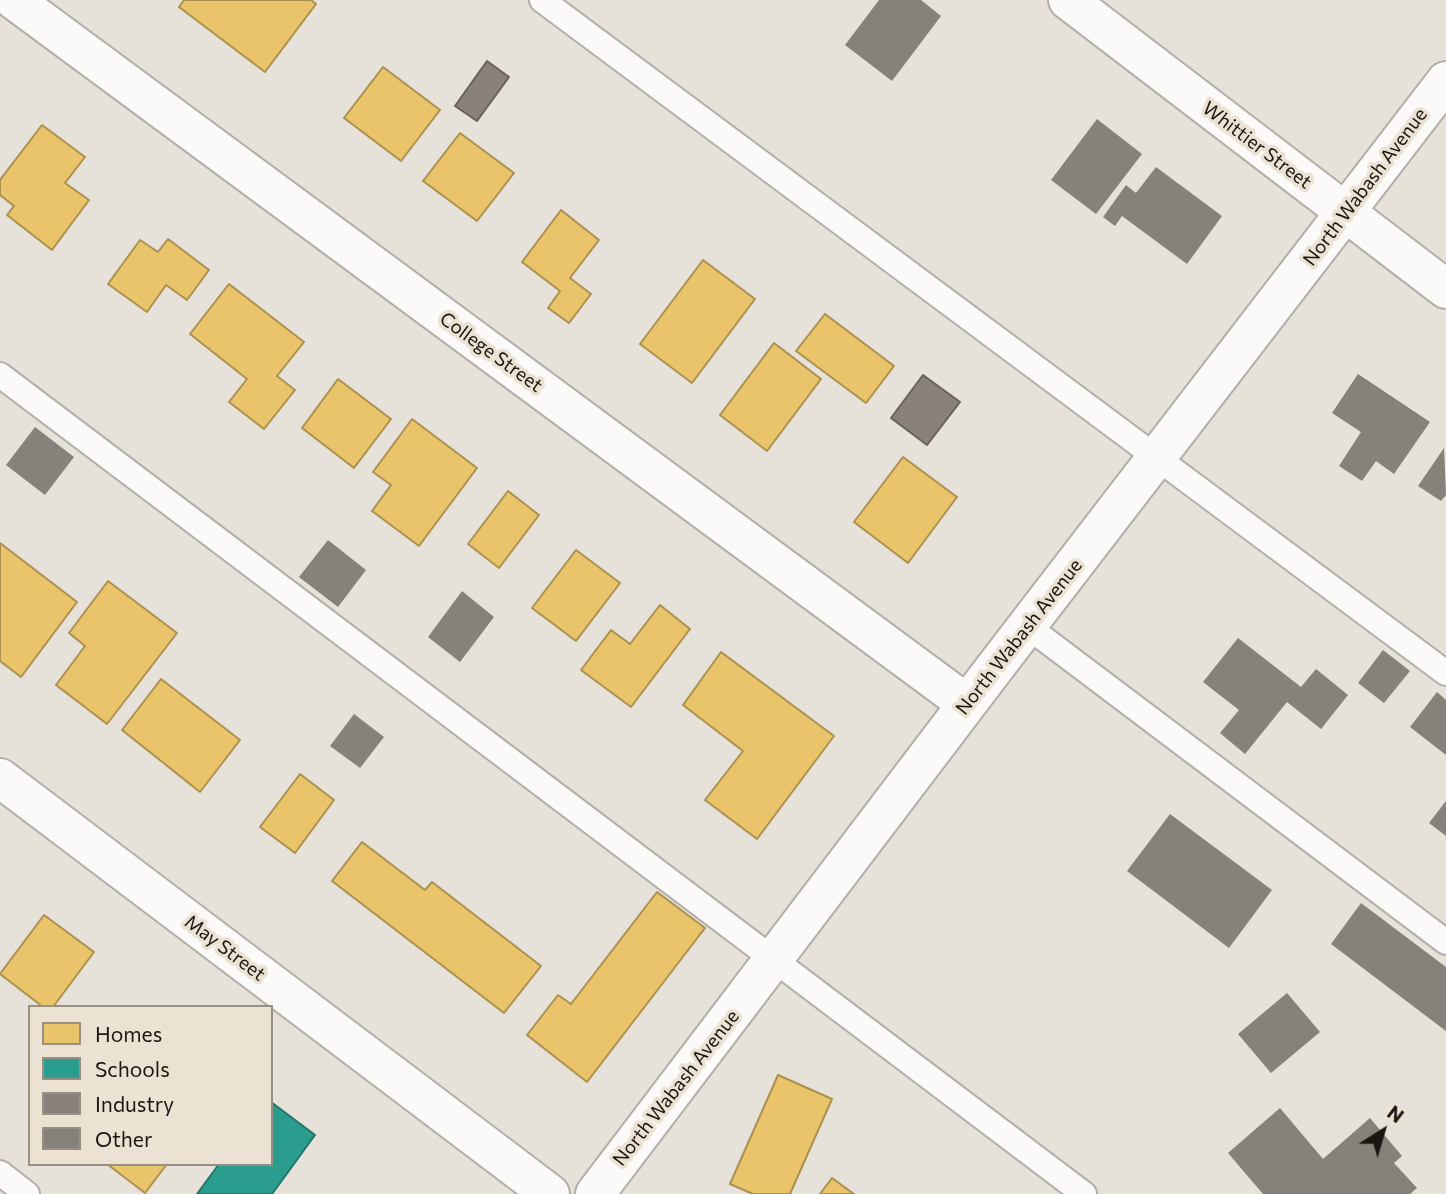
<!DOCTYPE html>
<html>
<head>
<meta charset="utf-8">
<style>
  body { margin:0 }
  #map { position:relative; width:1446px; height:1194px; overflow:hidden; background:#e6e1d9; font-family:Commissioner,sans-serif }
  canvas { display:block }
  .legend { position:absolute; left:28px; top:1005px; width:245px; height:161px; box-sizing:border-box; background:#ece2d3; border:2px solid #989085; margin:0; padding:9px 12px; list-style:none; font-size:21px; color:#1a1611 }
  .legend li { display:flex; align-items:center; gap:14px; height:35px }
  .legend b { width:35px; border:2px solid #989085 }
  .north { position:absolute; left:1348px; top:1096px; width:70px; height:70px; -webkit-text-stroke:5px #ece2d3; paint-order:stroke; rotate:37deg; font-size:19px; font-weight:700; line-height:28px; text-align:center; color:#1a1611 }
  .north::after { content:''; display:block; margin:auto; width:24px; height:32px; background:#1a1611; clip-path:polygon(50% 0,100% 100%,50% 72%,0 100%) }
</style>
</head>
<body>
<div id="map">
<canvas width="1446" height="1194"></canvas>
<ul class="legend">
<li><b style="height:19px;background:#e9c46a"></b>Homes</li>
<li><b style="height:19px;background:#2a9d8f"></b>Schools</li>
<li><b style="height:19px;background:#8a817c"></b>Industry</li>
<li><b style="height:19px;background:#85817b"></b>Other</li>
</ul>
<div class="north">N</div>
</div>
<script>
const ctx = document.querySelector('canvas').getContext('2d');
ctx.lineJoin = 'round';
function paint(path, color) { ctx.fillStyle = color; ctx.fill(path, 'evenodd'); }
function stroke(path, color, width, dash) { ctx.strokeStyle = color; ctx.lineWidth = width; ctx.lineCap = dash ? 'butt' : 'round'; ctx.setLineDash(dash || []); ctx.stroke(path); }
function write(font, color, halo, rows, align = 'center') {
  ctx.font = font + ' Commissioner,sans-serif'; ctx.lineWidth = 7; ctx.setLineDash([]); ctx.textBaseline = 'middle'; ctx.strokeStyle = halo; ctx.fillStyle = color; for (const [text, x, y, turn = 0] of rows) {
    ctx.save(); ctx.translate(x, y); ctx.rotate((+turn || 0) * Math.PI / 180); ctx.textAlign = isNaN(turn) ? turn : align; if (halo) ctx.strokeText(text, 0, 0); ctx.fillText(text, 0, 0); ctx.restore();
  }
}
const homes = new Path2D(`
  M184,0H311L316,4L265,72L179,7Z
  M383,67L440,110L401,161L344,118Z
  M42,125L85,157L65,183L89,200L52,250L7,215L14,206L0,195V180Z
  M460,133L514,173L477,221L423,181Z
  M561,210L599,240L570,278L591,294L569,323L548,308L560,291L522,262Z
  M168,239L209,270L187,300L166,285L147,312L108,284L140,240L158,252Z
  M703,260L755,299L692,383L640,344Z
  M229,284L304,342L277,376L295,390L264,429L229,402L247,379L190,334Z
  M825,314L894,366L866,403L796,351Z
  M774,343L821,379L767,451L720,415Z
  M338,379L391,419L354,468L302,428Z
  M412,419L477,468L419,546L372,511L391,485L373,472Z
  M903,457L957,497L908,563L854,522Z
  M508,491L539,515L499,568L468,544Z
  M0,543L77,602L21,677L0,661Z
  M576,550L620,583L576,641L532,608Z
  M108,581L177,633L107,724L56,685L85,646L69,633Z
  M660,605L690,629L631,707L581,670L611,630L630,644Z
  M721,652L834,736L757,839L705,800L743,751L683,705Z
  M161,679L240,740L200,792L122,730Z
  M300,774L334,800L295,853L260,827Z
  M362,842L425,890L432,882L541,966L504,1013L332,881Z
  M657,892L705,928L587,1082L527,1035L558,995L571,1004Z
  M44,915L94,952L53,1007H43L0,974Z
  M778,1075L832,1099L790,1194H753L730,1184Z
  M107,1164H167L145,1193Z
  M832,1178L854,1194H820Z`);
const schools = new Path2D(`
  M271,1102L315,1135L272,1194H197L219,1164H271Z`);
const industry = new Path2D(`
  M487,61L509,77L477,121L455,106Z
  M923,375L960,402L927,445L891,418Z`);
const building = new Path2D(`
  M879,0H921L941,16L892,81L845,45Z
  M1097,119L1142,154L1096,214L1051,180Z
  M1156,167L1222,216L1187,264L1122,216L1115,226L1103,217L1126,185L1136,193Z
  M1358,374L1430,422L1394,474L1376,461L1362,481L1339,466L1361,432L1332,413Z
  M35,427L74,457L45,495L6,465Z
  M1444,448L1446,495L1441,501L1418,486Z
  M328,540L366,570L338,607L299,577Z
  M462,591L494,617L460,662L428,637Z
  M1238,638L1301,687L1316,669L1348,695L1321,729L1287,702L1245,754L1220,733L1239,710L1203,682Z
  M1383,650L1410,671L1384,703L1358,683Z
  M1437,692L1446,700V755L1410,727Z
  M354,714L384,737L360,768L330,746Z
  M1446,801V836L1429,823Z
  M1170,814L1272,890L1229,948L1127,871Z
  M1361,903L1446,967V1031L1331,944Z
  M1287,993L1320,1032L1271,1073L1238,1034Z
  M1280,1108L1323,1159L1370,1118L1402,1156L1394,1163L1417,1188L1410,1194H1263L1228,1153Z`);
const lane = new Path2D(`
  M542,0L1446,673
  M0,375L1084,1194
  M1027,626L1446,942
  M0,1173L27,1194`);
const street = new Path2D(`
  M14,0L967,704
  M1068,0L1446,289
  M0,778L550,1194
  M595,1194L996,666L1446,81`);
const streetNames = [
  ["Whittier Street",1257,145,37],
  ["North Wabash Avenue",1365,187,-53],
  ["College Street",491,352,36],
  ["North Wabash Avenue",1019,637,-52],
  ["May Street",225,948,37],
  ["North Wabash Avenue",676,1088,-52]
];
paint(homes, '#e9c46a');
stroke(homes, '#ab904f', 2);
paint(schools, '#2a9d8f');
stroke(schools, '#257469', 2);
paint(industry, '#8a817c');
stroke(industry, '#68615c', 2);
paint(building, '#85817b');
stroke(lane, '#b3aea8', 28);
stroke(street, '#b3aea8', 42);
stroke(lane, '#fbfaf9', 24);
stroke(street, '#fbfaf9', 38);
write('19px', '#1a1611', '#ece2d3', streetNames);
</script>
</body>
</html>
